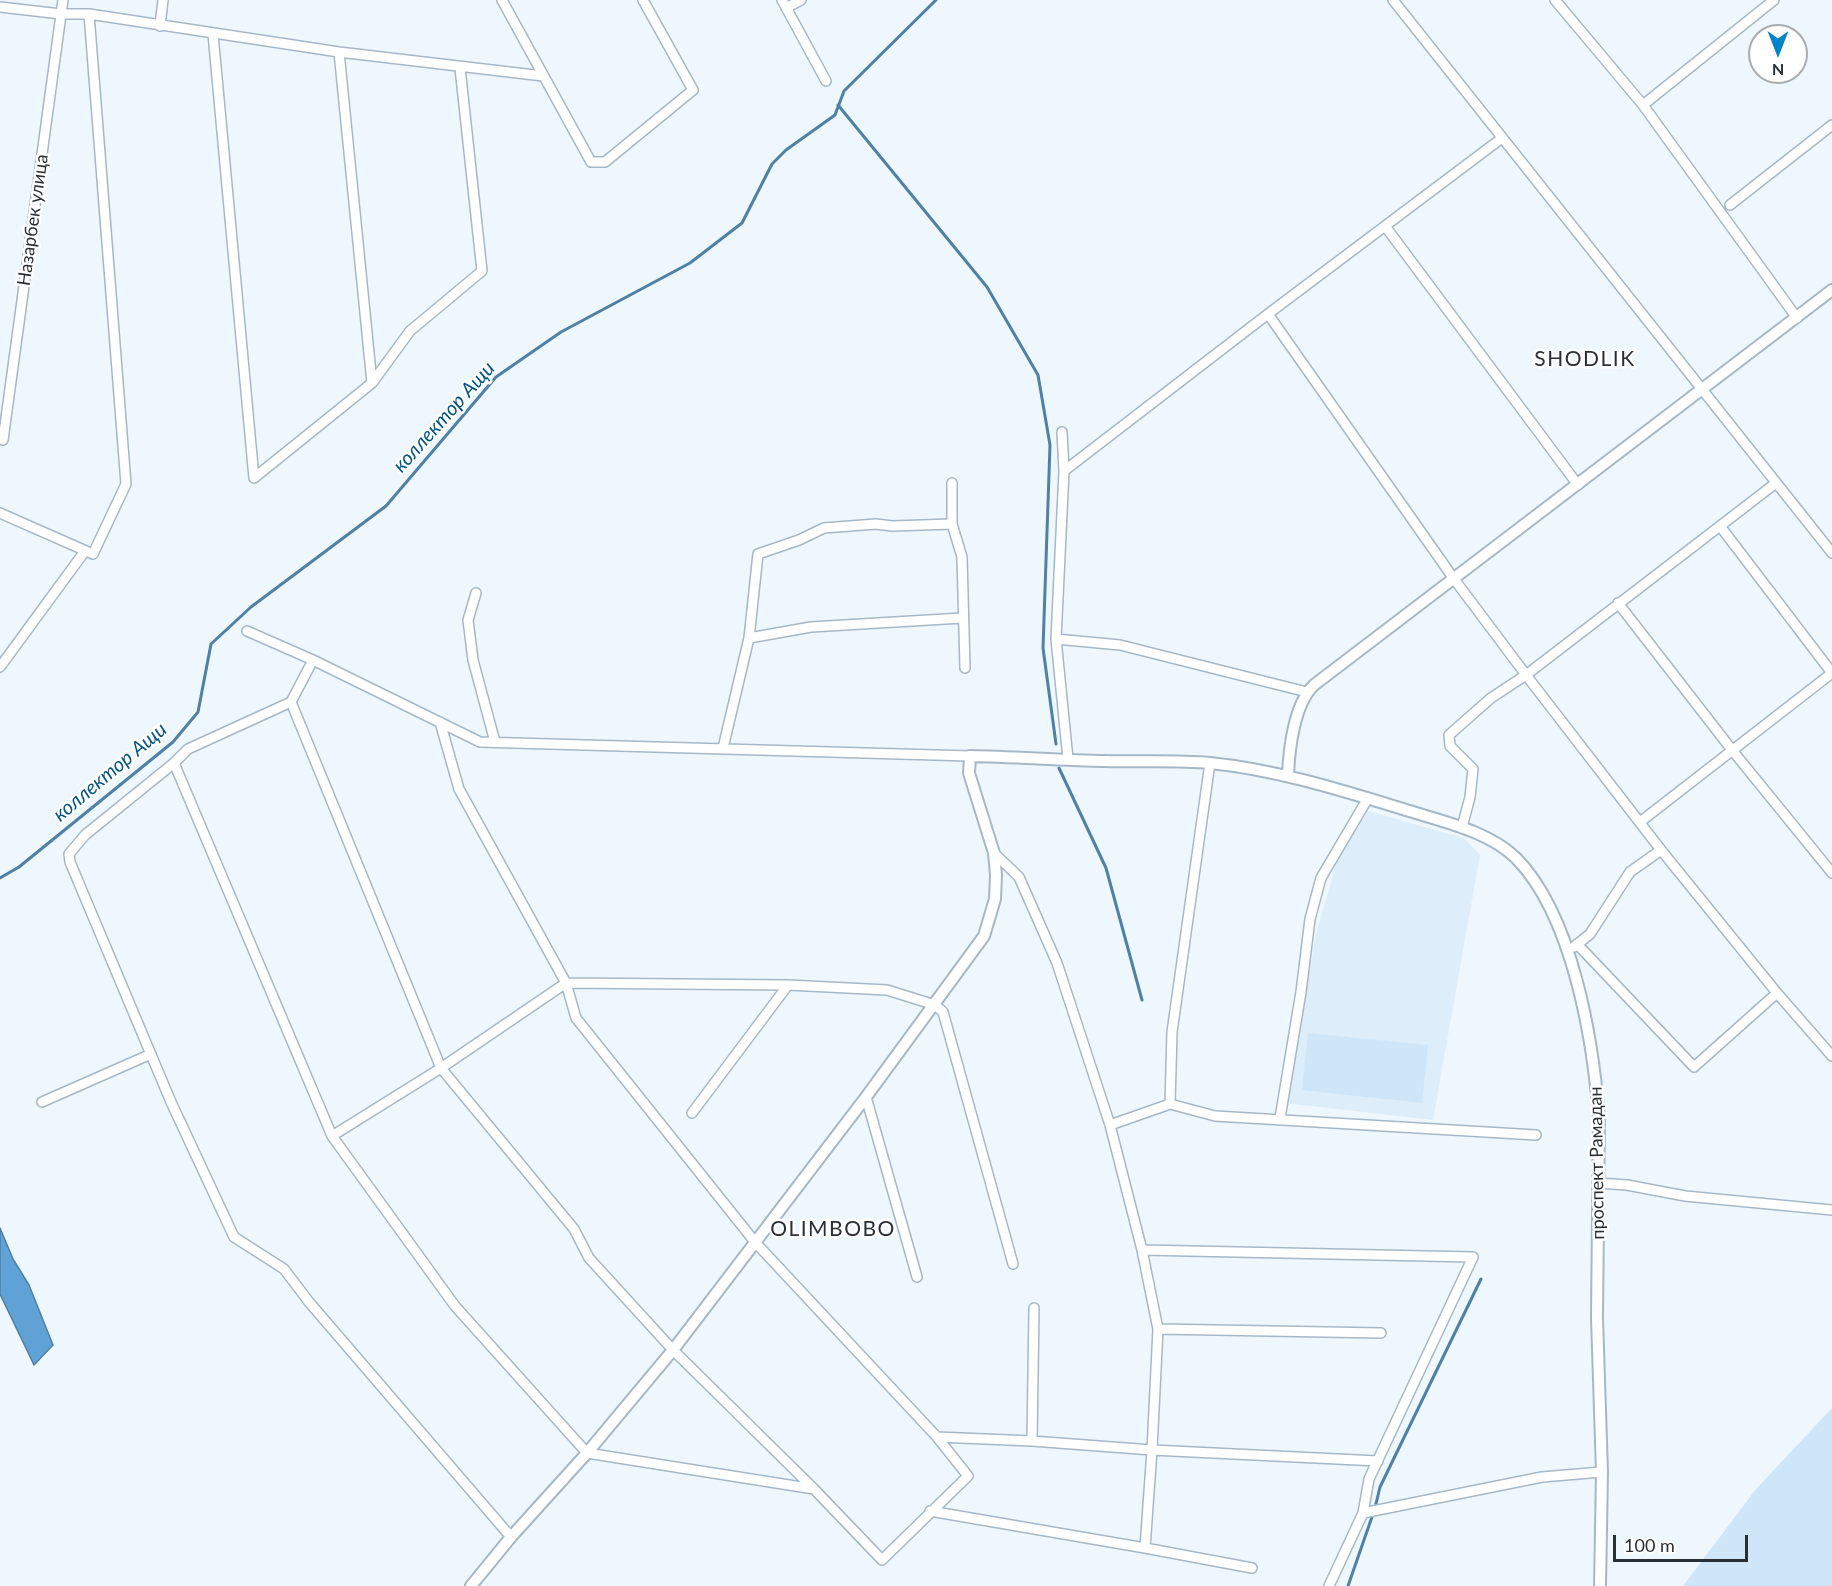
<!DOCTYPE html>
<html>
<head>
<meta charset="utf-8">
<style>
  body { margin:0 }
  #map { position:relative; width:1832px; height:1586px; overflow:hidden; background:#eff7fe; font-family:Lato,sans-serif }
  canvas { display:block }
  .north { position:absolute; left:1748px; top:24px; width:60px; height:60px; box-sizing:border-box; background:#fff; border:2px solid #a9acaf; border-radius:50%; rotate:180deg; font-size:16px; font-weight:700; line-height:24px; text-align:center; color:#283036 }
  .north::after { content:''; display:block; margin:auto; width:21px; height:27px; background:#0183cb; clip-path:polygon(50% 0,100% 100%,50% 72%,0 100%) }
  .scale { position:absolute; left:1613px; top:1535px; width:135px; height:27px; box-sizing:border-box; border:3px solid #283036; border-top:0; padding-left:8px; font-size:18px; line-height:21px; white-space:nowrap; color:#283036; -webkit-text-stroke:4px #fff; paint-order:stroke }
</style>
</head>
<body>
<div id="map">
<canvas width="1832" height="1586"></canvas>
<div class="north">N</div>
<div class="scale">100 m</div>
</div>
<script>
const ctx = document.querySelector('canvas').getContext('2d');
ctx.lineJoin = 'round';
function paint(path, color) { ctx.fillStyle = color; ctx.fill(path, 'evenodd'); }
function stroke(path, color, width, dash) { ctx.strokeStyle = color; ctx.lineWidth = width; ctx.lineCap = dash ? 'butt' : 'round'; ctx.setLineDash(dash || []); ctx.stroke(path); }
function write(font, color, halo, rows, align = 'center') {
  ctx.font = font + ' Lato,sans-serif'; ctx.lineWidth = 5; ctx.setLineDash([]); ctx.textBaseline = 'middle'; ctx.strokeStyle = halo; ctx.fillStyle = color; for (const [text, x, y, turn = 0] of rows) {
    ctx.save(); ctx.translate(x, y); ctx.rotate((+turn || 0) * Math.PI / 180); ctx.textAlign = isNaN(turn) ? turn : align; if (halo) ctx.strokeText(text, 0, 0); ctx.fillText(text, 0, 0); ctx.restore();
  }
}
const built = new Path2D(`
  M1368,811L1464,838L1480,855L1433,1120L1285,1103L1316,935L1337,861Z`);
const green = new Path2D(`
  M1308,1033L1428,1045L1422,1103L1302,1090Z
  M1832,1408V1586H1683L1756,1489Z`);
const water = new Path2D(`
  M0,1228L13,1259L29,1285L53,1345L34,1365L0,1294Z`);
const stream = new Path2D(`
  M838,105L987,287L1038,375L1050,445L1043,648L1056,744
  M1059,768L1106,868L1142,1000
  M0,878L19,867L173,742L198,712L211,644L251,607L386,506L496,377L561,332L690,263L742,223L772,164L786,150L835,115L844,91L936,0
  M1375,1508L1380,1487L1481,1279
  M1348,1586L1373,1514`);
const minor = new Path2D(`
  M502,0L591,162H605L693,90L643,0
  M782,0L826,81
  M1393,0L1832,553
  M1555,0L1643,105L1797,318
  M0,7L61,14H89L339,52L543,76
  M786,8L801,0
  M160,26L163,0
  M213,34L254,478
  M339,52L372,383
  M1643,105L1774,0
  M1730,205L1832,125
  M1385,226L1578,485
  M1268,314L1454,579L1526,675L1661,850L1777,993L1832,1056
  M1062,432L1064,471L1056,639L1068,759
  M3,440L63,0
  M1064,471L1268,314L1502,138
  M254,478L372,383L410,331L482,271L460,68
  M952,483V524L962,557L965,668
  M0,513L93,554L126,484L89,14
  M1720,526L1832,673
  M476,593L468,620L473,660L495,742
  M1618,603L1732,750L1832,873
  M247,631L313,660L480,742L970,756
  M749,638L811,627L962,618
  M1056,639L1120,645L1307,692
  M313,660L291,702L188,749L174,763L85,835L69,854L70,862L171,1102L234,1237L284,1269L309,1302L511,1537
  M0,667L85,551
  M291,702L441,1068L574,1229L589,1258L673,1350L814,1489L882,1560L968,1476L937,1437L755,1242L576,1018L566,983L459,789L440,722
  M723,748L749,638L758,554L799,540L824,528L876,524L892,526L952,524
  M174,763L332,1136L455,1306L587,1453L814,1489
  M1640,822L1832,673
  M1462,827L1470,797L1473,769L1450,746L1449,735L1491,698L1526,675L1776,483
  M994,853L1019,877L1057,963L1110,1125L1142,1250L1158,1329L1152,1450L1145,1548
  M1577,944L1694,1067L1777,993
  M1574,947L1590,934L1630,872L1661,850
  M866,1097L917,1277
  M42,1102L151,1054
  M1170,1104L1172,1032L1210,763
  M692,1113L788,985
  M1280,1118L1301,992L1310,919L1321,878L1368,798
  M1110,1125L1170,1104L1215,1116L1536,1135
  M332,1136L441,1068L566,983L788,985L887,990L935,1005L943,1012L1013,1264
  M1598,1183L1627,1185L1685,1196L1832,1210
  M1142,1250L1473,1257L1369,1479L1363,1513L1329,1586
  M1158,1329L1381,1333
  M937,1437L1032,1441L1152,1450L1378,1461
  M1032,1441L1034,1308
  M930,1511L1145,1548L1252,1568
  M1363,1513L1542,1477L1602,1472`);
const major = new Path2D(`
  M1288,776C1289,749 1294,704 1314,685L1832,290
  M471,1586L511,1537L587,1453L673,1350L866,1097L984,936L995,899L996,875L994,853L969,773L970,756C1015,757 1060,760 1106,761C1140,762 1176,760 1210,763C1280,770 1347,792 1413,812C1448,823 1489,832 1516,858C1573,916 1593,1040 1599,1118L1597,1318L1602,1472L1600,1586`);
const streetNames = [
  ["Назарбек улица",33,220,-82],
  ["проспект Рамадан",1597,1163,-91]
];
const waterNames = [
  ["коллектор Ащи",444,417,-48],
  ["коллектор Ащи",110,772,-40]
];
const quarterNames = [
  ["SHODLIK",1585,359],
  ["OLIMBOBO",833,1229]
];
paint(built, '#ddedfa');
paint(green, '#cfe6f9');
paint(water, '#60a2d5');
stroke(water, '#4f80a5', 1.5);
stroke(stream, '#4f80a5', 3);
stroke(minor, '#a6b8c8', 12);
stroke(major, '#a6b8c8', 14);
stroke(minor, '#fff', 9);
stroke(major, '#fff', 10);
write('18px', '#283036', '#fff', streetNames);
write('italic 20px', '#015485', '#fff', waterNames);
ctx.letterSpacing = '1.5px';
write('21px', '#283036', '#fff', quarterNames);
ctx.letterSpacing = '0px';
</script>
</body>
</html>
